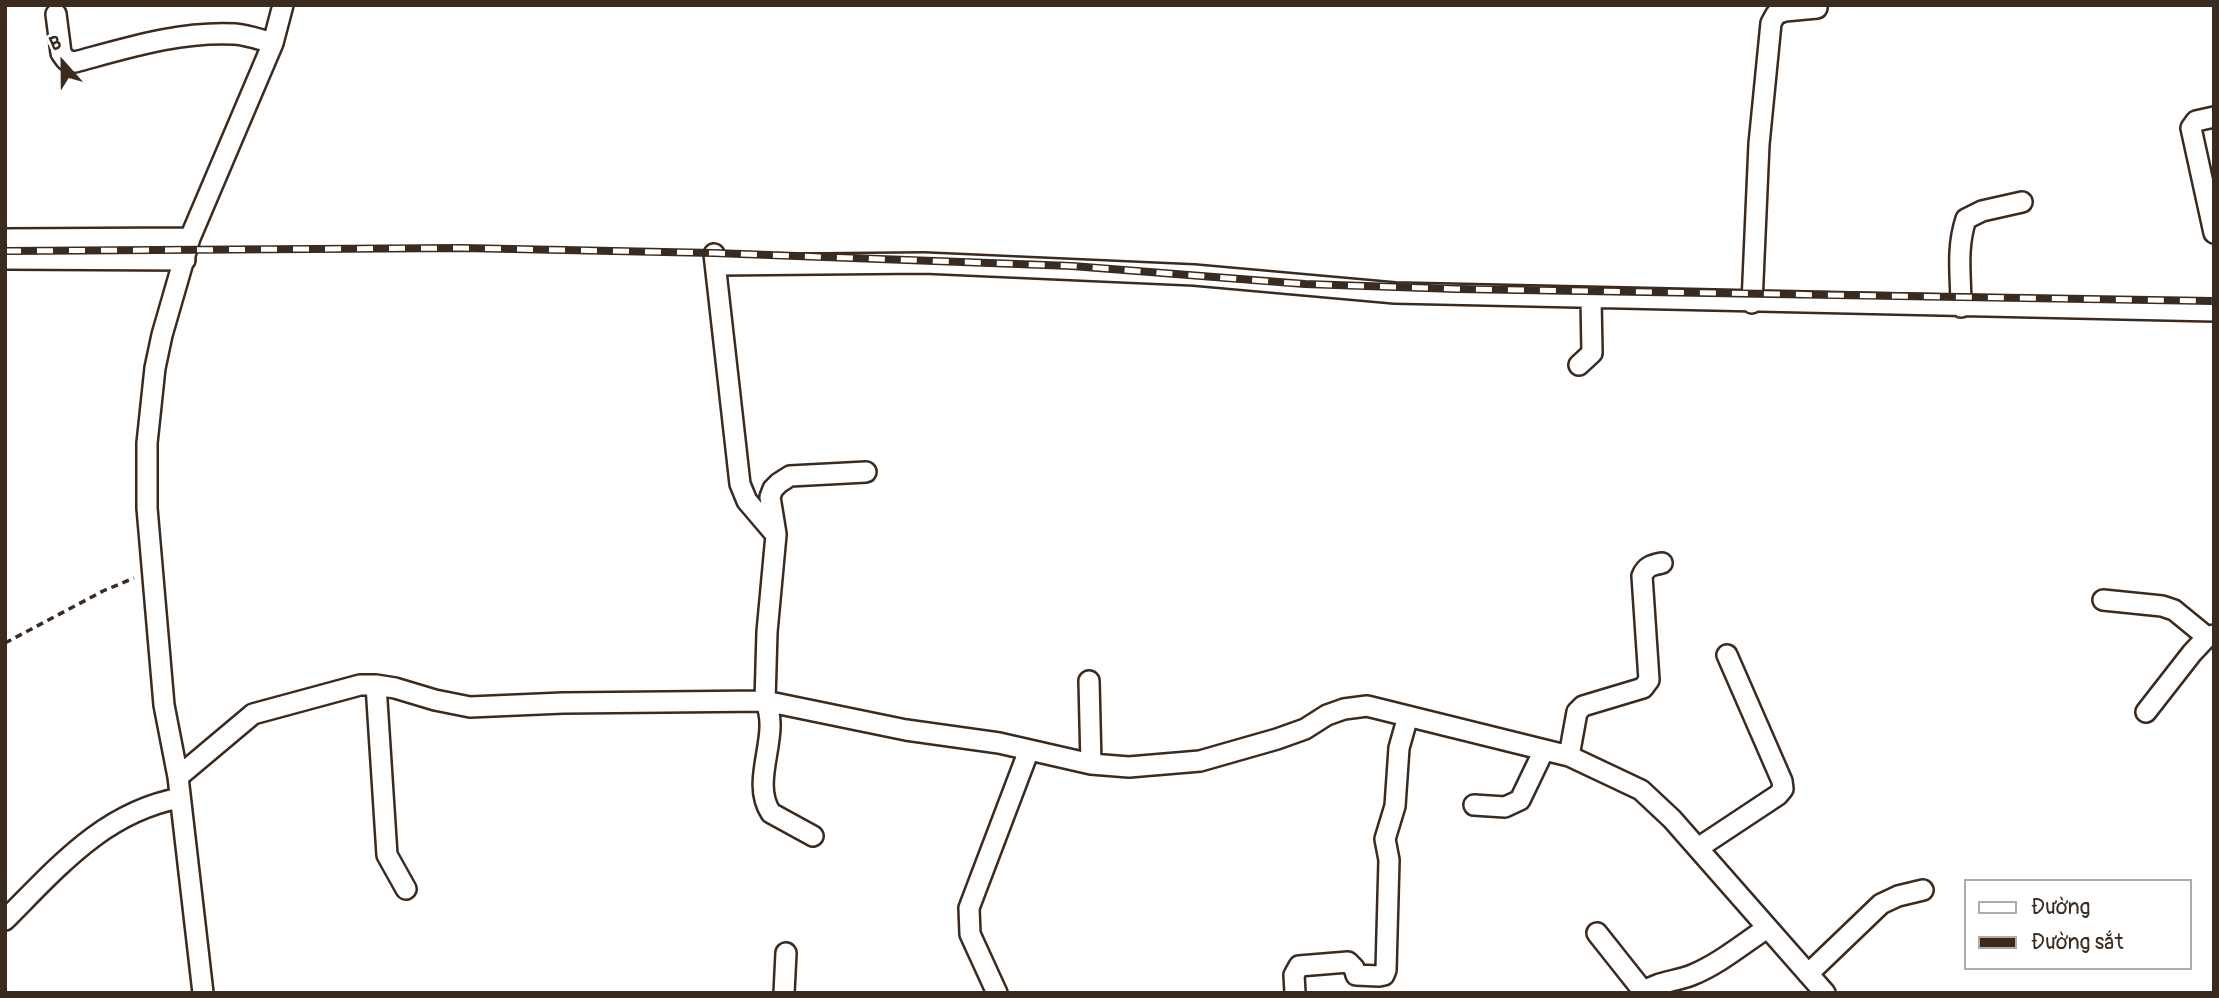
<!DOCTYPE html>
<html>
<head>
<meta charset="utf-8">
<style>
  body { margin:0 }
  #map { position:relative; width:2219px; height:998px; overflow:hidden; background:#fff; font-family:Pangolin,sans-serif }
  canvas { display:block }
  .frame { position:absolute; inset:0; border:7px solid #3b2a1e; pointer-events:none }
  .legend { position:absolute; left:1964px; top:879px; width:228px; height:91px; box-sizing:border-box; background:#fff; border:2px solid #b1aaa5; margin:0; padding:9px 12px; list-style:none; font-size:21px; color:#3b2a1e }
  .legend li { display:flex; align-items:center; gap:14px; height:35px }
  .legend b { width:35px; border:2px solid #b1aaa5 }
  .north { position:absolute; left:28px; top:28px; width:70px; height:70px; -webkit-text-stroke:5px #fff; paint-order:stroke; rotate:339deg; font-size:19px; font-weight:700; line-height:28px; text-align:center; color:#3b2a1e }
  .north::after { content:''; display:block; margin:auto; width:24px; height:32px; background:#3b2a1e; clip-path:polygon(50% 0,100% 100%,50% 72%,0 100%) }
</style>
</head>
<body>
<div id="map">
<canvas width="2219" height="998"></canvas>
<div class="frame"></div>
<ul class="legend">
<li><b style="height:9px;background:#fff"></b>Đường</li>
<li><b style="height:9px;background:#3b2a1e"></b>Đường sắt</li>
</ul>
<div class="north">B</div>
</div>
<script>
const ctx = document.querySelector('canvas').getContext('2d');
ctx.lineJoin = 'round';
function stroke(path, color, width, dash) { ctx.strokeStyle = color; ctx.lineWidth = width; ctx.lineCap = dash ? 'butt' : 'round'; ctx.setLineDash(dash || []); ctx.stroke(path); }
const path = new Path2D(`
  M5,643L103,591L134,578`);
const minor = new Path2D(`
  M56,14L61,53L66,60L75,62C127,48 180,31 235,34C248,35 261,40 273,43
  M2214,117L2196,121L2191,128L2214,233
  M5,239L190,238
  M714,254L740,484L747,501L776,535L767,632L765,701C782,735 749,780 771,813L813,836
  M5,259L185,260
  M717,265L924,263L1194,275L1395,293L2214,311
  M1752,303L1759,144L1771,23L1776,14L1785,11L1817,8
  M1961,307C1961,276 1956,249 1966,219L1982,211L2022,202
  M1579,365L1592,353L1591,298
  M776,534L770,497L773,489L779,483L790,476L866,472
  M2103,600L2162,606L2174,610L2207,637L2214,635
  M1089,681L1091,764
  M376,685L387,855L406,889
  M2146,712L2192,653L2207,637
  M1569,756L1577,712L1583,706L1643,688L1649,680L1642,576C1646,566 1652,565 1662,563
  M178,777L253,714L360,685H376L395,688L435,700L470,707L563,703L765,701L906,730L999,743L1091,764L1129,767L1200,761L1277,739L1305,729L1327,715L1344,709L1367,706L1569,756L1641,790L1672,819L1825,993
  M1474,805L1505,807L1520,800L1544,750
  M1698,848L1778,795L1783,789L1782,781L1727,655
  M5,920C58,867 104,812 180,798
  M1597,933L1643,991
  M1808,974L1881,904L1898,896L1923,890
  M203,993L178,777L164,705L147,508V443L155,368L162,335L190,238L273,43L283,5
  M784,993L786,953
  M997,993L970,934L969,908L1029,750
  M1295,993L1294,975L1299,966L1348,962L1354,968L1356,975L1379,976L1384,975L1386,970L1389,860L1385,839L1395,806L1399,748L1408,716
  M1641,993C1659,981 1674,982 1692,975C1719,964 1743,944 1767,928`);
const rail = new Path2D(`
  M5,251L462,248L714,253L1072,266L1305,284L1457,289L2214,301`);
stroke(minor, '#3b2a1e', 24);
stroke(path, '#3b2a1e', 3.5, [7, 5]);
stroke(minor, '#fff', 19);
stroke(rail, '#3b2a1e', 8);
stroke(rail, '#fff', 5, [16]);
</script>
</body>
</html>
